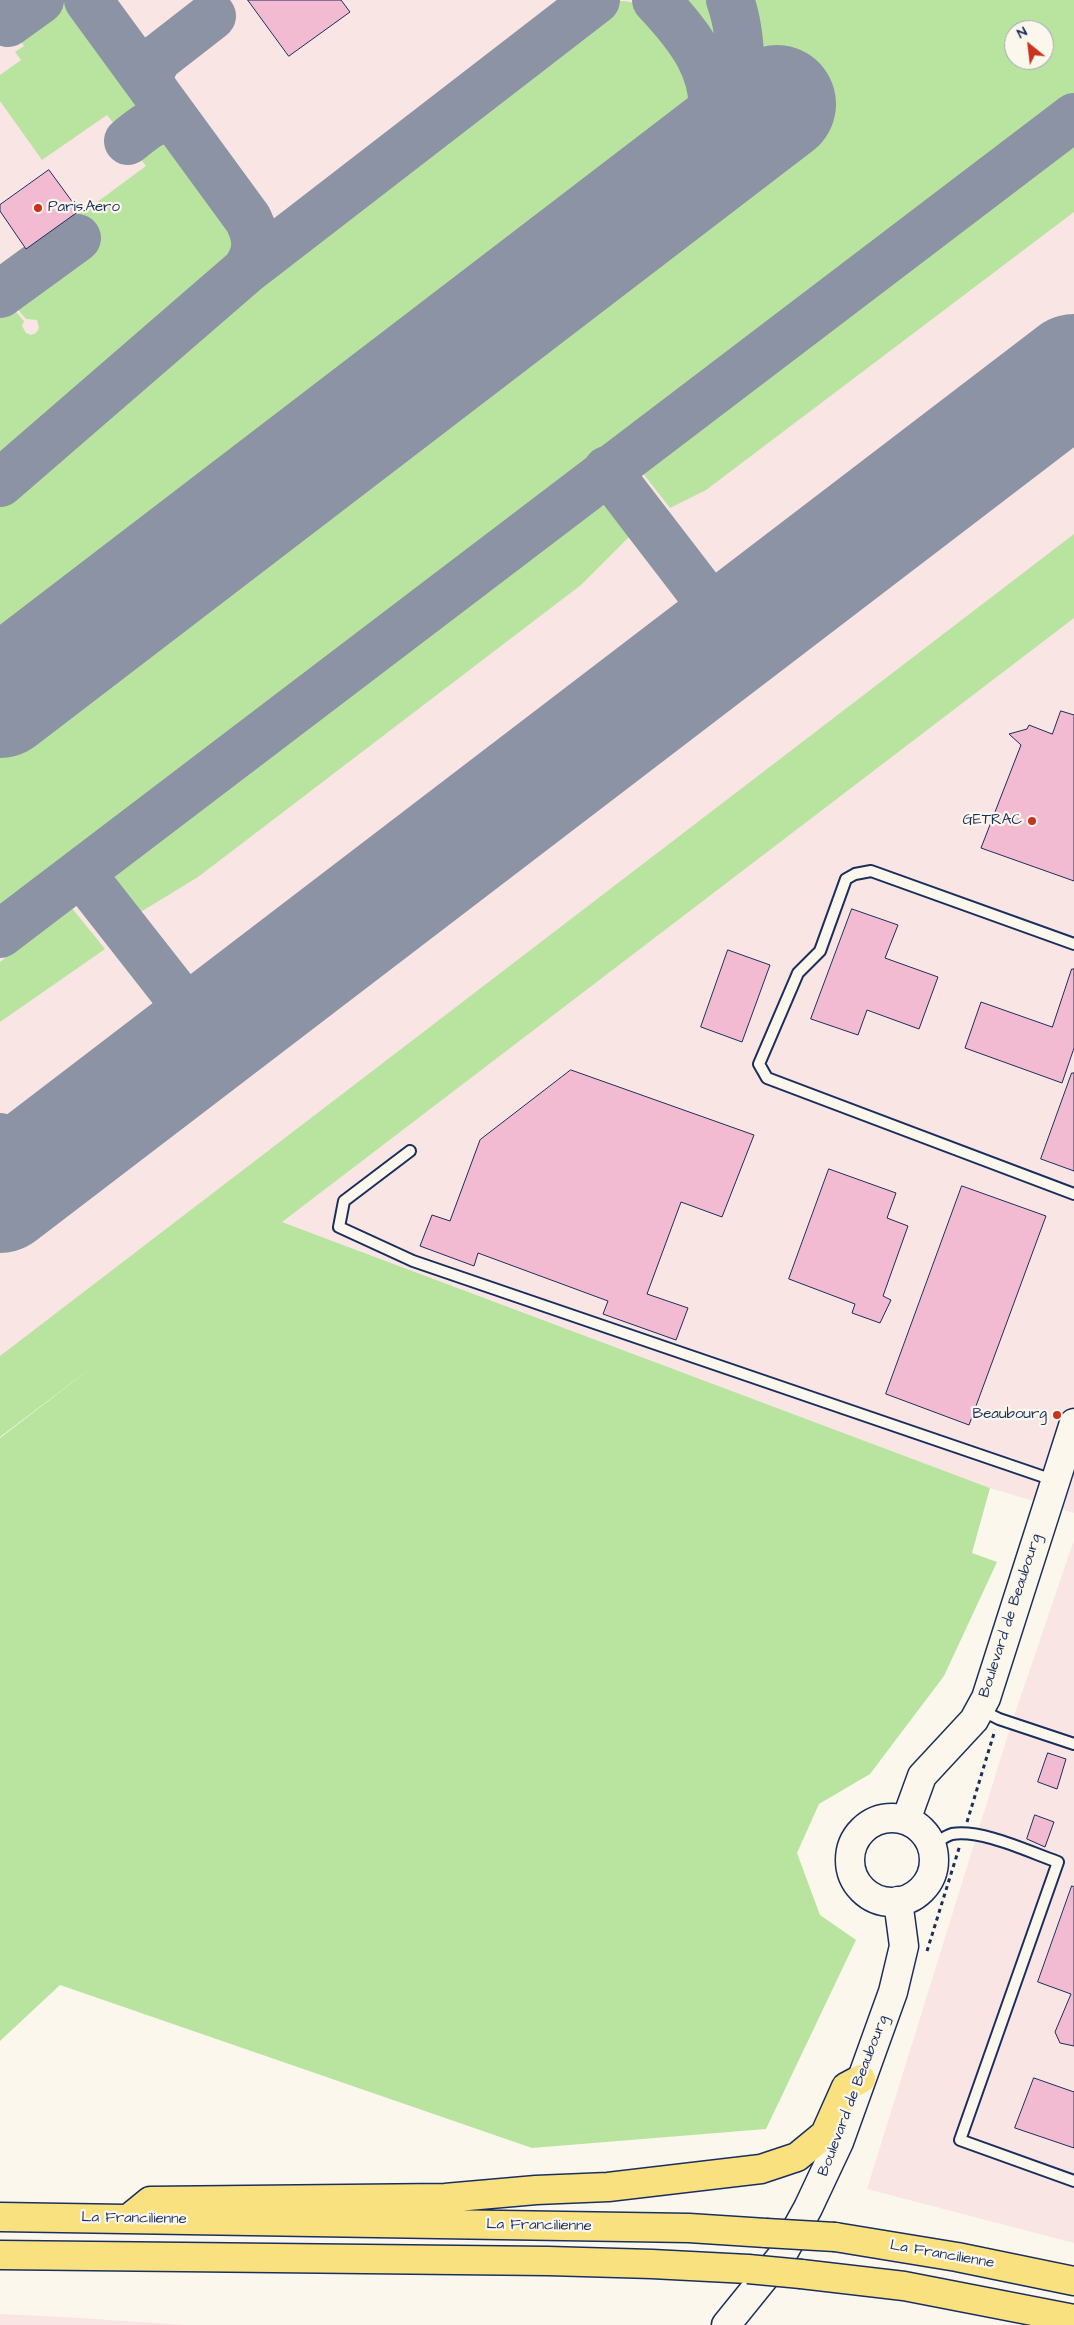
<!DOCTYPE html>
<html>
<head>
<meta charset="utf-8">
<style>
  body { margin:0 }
  #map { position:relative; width:1074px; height:2325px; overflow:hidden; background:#fbf7ec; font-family:"Architects Daughter",sans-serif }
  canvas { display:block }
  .north { position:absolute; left:1004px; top:20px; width:50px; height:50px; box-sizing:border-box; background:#fbf7ec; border:1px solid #a1a7b3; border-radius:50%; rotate:331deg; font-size:14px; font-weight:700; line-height:20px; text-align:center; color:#1b2f5e }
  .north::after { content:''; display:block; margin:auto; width:18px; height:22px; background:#c8321e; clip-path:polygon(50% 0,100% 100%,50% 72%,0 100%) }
</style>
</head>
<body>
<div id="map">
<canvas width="1074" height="2325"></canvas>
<div class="north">N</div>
</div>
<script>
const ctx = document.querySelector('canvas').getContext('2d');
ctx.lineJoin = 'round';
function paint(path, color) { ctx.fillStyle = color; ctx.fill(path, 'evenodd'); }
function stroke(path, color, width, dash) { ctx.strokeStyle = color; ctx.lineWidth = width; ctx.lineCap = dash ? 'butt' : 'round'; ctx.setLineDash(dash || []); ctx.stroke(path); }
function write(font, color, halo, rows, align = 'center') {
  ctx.font = font + ' "Architects Daughter",sans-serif'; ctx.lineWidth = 4.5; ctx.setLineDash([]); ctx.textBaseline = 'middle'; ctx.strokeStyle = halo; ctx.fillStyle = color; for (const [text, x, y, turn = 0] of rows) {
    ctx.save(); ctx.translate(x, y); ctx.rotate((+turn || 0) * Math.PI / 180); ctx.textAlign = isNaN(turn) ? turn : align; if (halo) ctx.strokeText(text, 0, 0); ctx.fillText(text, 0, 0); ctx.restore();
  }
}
const built = new Path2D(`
  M0,0H1074V1513L990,1488L282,1222L0,1437ZM1014,30H1044V60H1014Z
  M1074,1540V2243L867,2189L1011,1725Z
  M0,2314L64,2317L187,2325H0Z`);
const green = new Path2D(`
  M62,0H69L147,106L148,111C143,122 131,132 119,130L107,115L42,160L0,101V75L21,60L15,52L24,46L16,34Z
  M671,0H718C725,14 734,69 727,82L721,78L708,51Z
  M741,0H1074V94L0,913V730L793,123L765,87L750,63ZM1014,30H1044V60H1014Z
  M618,1C645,0 656,18 671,38C679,49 690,60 696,72C708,96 698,123 681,142L25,647L0,662V496L248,280L315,226L602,7Z
  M159,129L169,133L240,231C247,242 246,250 240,262L0,470V302L5,299L24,321L22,326L26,333L31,335L36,333L39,328L37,320L26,319L7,297L85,239L79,231L33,264L26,249L79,211H85L146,166L133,149Z
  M1074,136V212L706,490L670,508L642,472Z
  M602,503L629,537L581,585L198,877L139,913L110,877Z
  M1074,534V618L282,1222L990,1488L972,1553L997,1562L944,1676L870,1774L819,1804L797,1853L820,1915L856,1940L766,2129L532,2148L60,1985L0,2041V1438L99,1362L0,1437V1356Z
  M71,907L105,949L0,1022V962Z`);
const taxiway = new Path2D(`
  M88,0L248,219C258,239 258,253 245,271
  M656,0C689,35 720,73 711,123C710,132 708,145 704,153C693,171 672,184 656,197
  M730,0C745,40 738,87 746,128
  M8,23L40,0
  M152,88L150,72L158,58L212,16
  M128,141C142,130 159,112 178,124
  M0,294L77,238
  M607,470L733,634
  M0,483L245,271L596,0
  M0,688L25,677L43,666
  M81,873L208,1035
  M0,934L1074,117
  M0,1137L27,1173`);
const runway = new Path2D(`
  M0,699L777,104
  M0,1194L1074,373`);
const building = new Path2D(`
  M248,0H341L350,12L289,56Z
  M49,170L79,211L26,249L0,211V205Z
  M1061,711L1074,715V881L981,848L1021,745L1009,734L1027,729L1029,725L1052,734Z
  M852,909L898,925L885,958L938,977L919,1029L867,1010L858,1035L811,1019Z
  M728,950L770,965L742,1042L701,1027Z
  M1072,969H1074V1048L1062,1083L965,1048L981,1002L1052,1027Z
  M571,1070L754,1135L722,1217L681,1202L647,1294L688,1308L676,1340L603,1314L608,1301L478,1253L474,1266L420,1246L432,1215L450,1221L480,1140Z
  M1072,1073H1074V1171L1041,1159Z
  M829,1169L896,1193L887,1218L908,1226L883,1296L891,1300L880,1323L852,1313L855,1304L789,1279Z
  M962,1186L1046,1216L969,1425L886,1394Z
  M1048,1753L1066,1759L1057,1789L1038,1782Z
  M1035,1815L1054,1822L1045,1847L1027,1839Z
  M1072,1886L1074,1887V2046L1060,2043L1055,2032L1071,1994L1038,1982Z
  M1034,2078L1074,2092V2148L1015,2128Z`);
const path = new Path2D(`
  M967,1822L995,1730
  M927,1951L960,1845`);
const service = new Path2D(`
  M1074,944L871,871L855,874L846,879L820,951L798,973L759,1064L767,1078L1074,1194
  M410,1151L344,1201L339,1227L413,1261L1053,1480
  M981,1710L999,1719L1074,1744
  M931,1845C938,1842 945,1836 952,1834C982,1829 1029,1852 1058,1862L960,2140L1074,2181`);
const secondary = new Path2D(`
  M850 1860a42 42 0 1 1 84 0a42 42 0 1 1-84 0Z
  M906,1820L922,1776L974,1720L986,1698L1074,1423
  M726,2325L781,2257L808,2208L839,2142L893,1992L904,1946L898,1901`);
const trunk = new Path2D(`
  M0,2217L689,2228L766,2233
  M128,2219L150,2201L445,2198L536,2190L608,2187L761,2169L797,2157L825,2134L846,2087L861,2079
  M835,2237L957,2257L1074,2281
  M0,2255L548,2261L652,2264L748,2269
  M801,2274L904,2286L1074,2319`);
const trunkBridge = new Path2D(`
  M766,2233L835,2237
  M748,2269L801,2274`);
const markers = [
  [38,208,5,"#c8321e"],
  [1032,821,5,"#c8321e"],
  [1057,1415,5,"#c8321e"]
];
const poiNames = [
  ["Paris.Aero",48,208,"left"],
  ["GETRAC",1022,821],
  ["Beaubourg",1047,1415]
];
const streetNames = [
  ["Boulevard de Beaubourg",1011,1616,-72],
  ["Boulevard de Beaubourg",854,2096,-69],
  ["La Francilienne",134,2219,1],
  ["La Francilienne",539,2226,1],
  ["La Francilienne",942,2255,10]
];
paint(built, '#f9e5e4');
paint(green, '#b9e4a0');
stroke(taxiway, '#8b93a5', 48);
stroke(runway, '#8b93a5', 118);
paint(building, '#f3bbd1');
stroke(building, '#1b2f5e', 1);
stroke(service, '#1b2f5e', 14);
stroke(secondary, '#1b2f5e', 31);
stroke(trunk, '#1b2f5e', 31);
stroke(path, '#1b2f5e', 3, [4, 4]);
stroke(service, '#fbf7ec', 10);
stroke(secondary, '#fbf7ec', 28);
stroke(trunk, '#fae180', 28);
stroke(trunkBridge, '#1b2f5e', 31, []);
stroke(trunkBridge, '#fae180', 28);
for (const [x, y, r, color] of markers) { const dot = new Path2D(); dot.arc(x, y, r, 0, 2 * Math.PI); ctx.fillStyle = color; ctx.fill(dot); stroke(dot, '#fbf7ec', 2); }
write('15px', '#1b2f5e', '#fbf7ec', poiNames, 'right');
write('15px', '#1b2f5e', '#fbf7ec', streetNames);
</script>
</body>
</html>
